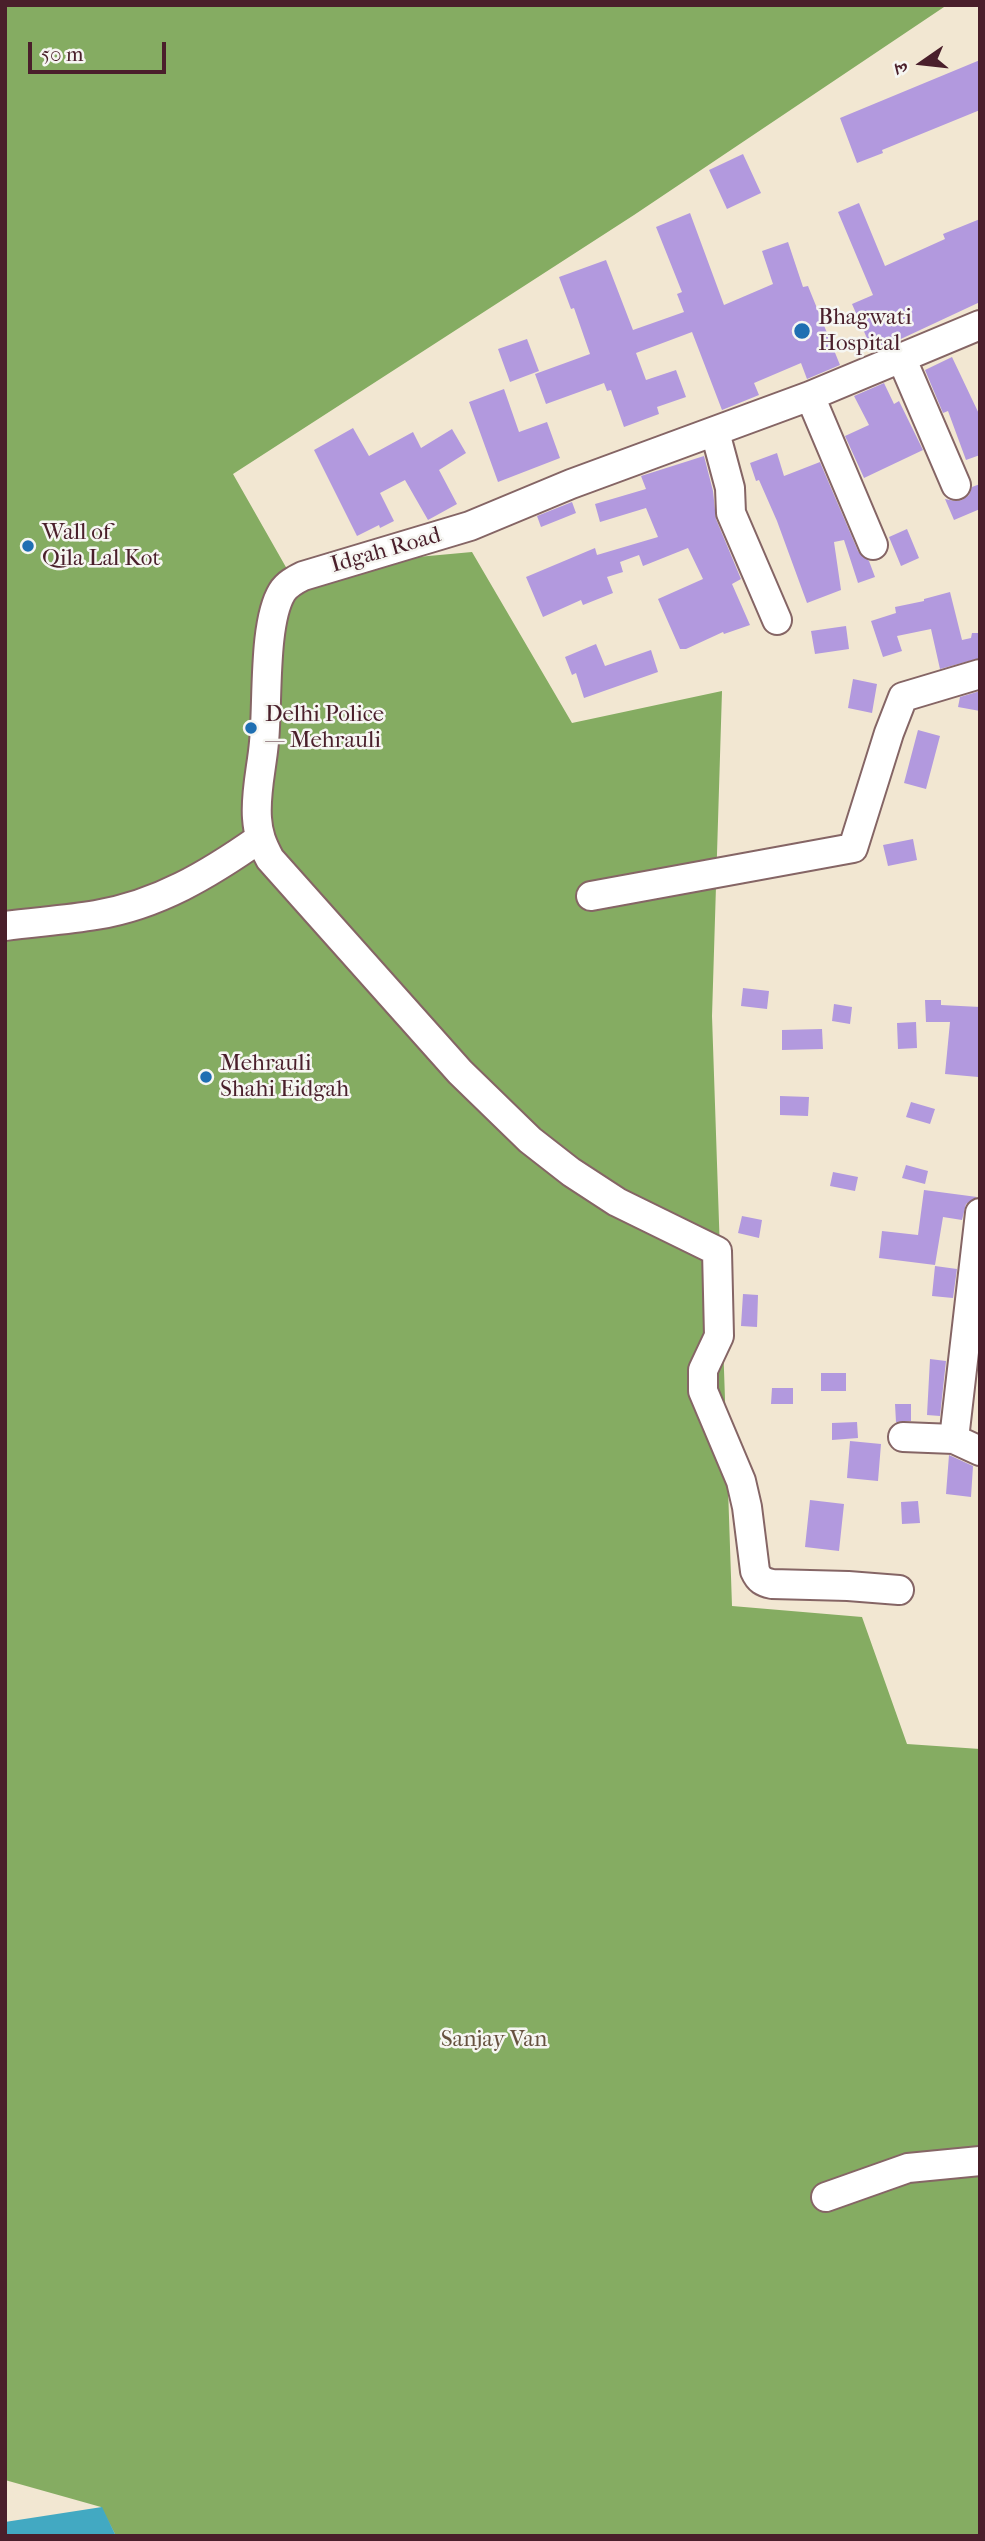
<!DOCTYPE html>
<html>
<head>
<meta charset="utf-8">
<style>
  body { margin:0 }
  #map { position:relative; width:985px; height:2541px; overflow:hidden; background:#f2e7d2; font-family:"IM FELL French Canon","Noto Serif Devanagari",serif }
  canvas { display:block }
  .frame { position:absolute; inset:0; border:7px solid #4a1f2b; pointer-events:none }
  .north { position:absolute; left:887px; top:28px; width:70px; height:70px; -webkit-text-stroke:5px #f6f6f2; paint-order:stroke; rotate:256deg; font-size:19px; font-weight:700; line-height:28px; text-align:center; color:#4a1f2b }
  .north::after { content:''; display:block; margin:auto; width:24px; height:32px; background:#4a1f2b; clip-path:polygon(50% 0,100% 100%,50% 72%,0 100%) }
  .scale { position:absolute; left:28px; top:42px; width:138px; height:32px; box-sizing:border-box; border:4px solid #4a1f2b; border-top:0; padding-left:9px; font-size:21px; line-height:24px; white-space:nowrap; color:#4a1f2b; -webkit-text-stroke:5px #f6f6f2; paint-order:stroke }
</style>
</head>
<body>
<div id="map">
<canvas width="985" height="2541"></canvas>
<div class="frame"></div>
<div class="north">उ</div>
<div class="scale">50 m</div>
</div>
<script>
const ctx = document.querySelector('canvas').getContext('2d');
ctx.lineJoin = 'round';
function paint(path, color) { ctx.fillStyle = color; ctx.fill(path, 'evenodd'); }
function stroke(path, color, width, dash) { ctx.strokeStyle = color; ctx.lineWidth = width; ctx.lineCap = dash ? 'butt' : 'round'; ctx.setLineDash(dash || []); ctx.stroke(path); }
function write(font, color, halo, rows, align = 'center') {
  ctx.font = font + ' "IM FELL French Canon",serif'; ctx.lineWidth = 5; ctx.setLineDash([]); ctx.textBaseline = 'middle'; ctx.strokeStyle = halo; ctx.fillStyle = color; for (const [text, x, y, turn = 0] of rows) {
    ctx.save(); ctx.translate(x, y); ctx.rotate((+turn || 0) * Math.PI / 180); ctx.textAlign = isNaN(turn) ? turn : align; if (halo) ctx.strokeText(text, 0, 0); ctx.fillText(text, 0, 0); ctx.restore();
  }
}
const forest = new Path2D(`
  M5,5H947L634,215L233,474L287,569L472,552L572,723L722,691L712,1016L732,1606L862,1617L907,1744L980,1749V2536H116L101,2507L5,2480Z`);
const water = new Path2D(`
  M102,2507L116,2536H5V2522Z`);
const building = new Path2D(`
  M980,60V110L882,150L883,153L857,163L840,118Z
  M743,154L761,193L727,209L709,170Z
  M859,203L885,266L945,239L943,234L980,219V302L873,352L852,304L873,295L838,212Z
  M690,213L724,305L773,284L762,251L788,242L803,287L808,286L840,365L807,379L801,363L754,383L759,395L722,410L692,332L636,353L646,380L676,370L686,397L657,407L659,414L624,427L611,390L607,391L604,383L546,404L535,374L590,354L574,308L571,309L559,277L606,260L633,330L684,312L677,294L682,292L656,227Z
  M527,339L539,371L510,382L498,349Z
  M952,357L980,416V455L966,460L948,411L943,413L925,370Z
  M884,383L894,404L899,401L923,450L864,478L845,436L869,425L854,396Z
  M504,389L519,432L547,422L560,458L498,482L469,402Z
  M353,428L369,456L413,432L421,448L452,429L466,453L439,470L457,504L428,520L405,480L380,493L394,521L380,528L379,525L357,536L314,450Z
  M777,453L784,476L820,462L858,551L869,561L875,577L858,583L844,540L834,542L841,590L807,603L777,521L759,480L756,481L750,463Z
  M704,456L713,491L716,519L741,579L732,584L750,625L724,634L723,632L686,649H680L658,599L703,579L688,548L643,566L639,555L620,562L623,572L607,577L613,593L583,605L581,600L543,617L526,577L595,548L597,555L658,537L646,508L600,522L595,504L646,489L641,476Z
  M980,484V509L954,520L945,499L955,501L962,500L969,495L972,487Z
  M572,502L576,513L541,527L537,516Z
  M907,529L919,558L901,566L889,537Z
  M950,592L962,640L971,638L972,633H980V658L940,669L931,629L897,636L902,651L883,657L871,621L896,613L895,607L924,601V599Z
  M846,626L849,649L815,654L811,631Z
  M596,644L605,666L651,650L658,672L584,698L576,673L572,675L565,657Z
  M853,679L877,684L872,713L848,708Z
  M980,691V711L958,707L960,697Z
  M918,730L940,736L926,789L904,783Z
  M913,839L917,860L888,866L883,845Z
  M743,988L769,991L767,1009L741,1006Z
  M925,1000H941V1005L980,1007L978,1077L945,1074L950,1022H926Z
  M834,1004L852,1007L850,1024L832,1021Z
  M916,1022L917,1048L898,1049L897,1023Z
  M822,1029L823,1049L782,1050V1030Z
  M780,1096L809,1097L808,1116L780,1115Z
  M911,1102L935,1109L930,1124L906,1117Z
  M906,1165L928,1171L925,1184L902,1178Z
  M833,1172L858,1177L855,1191L830,1186Z
  M924,1190L977,1197L966,1204L962,1220L943,1217L935,1265L879,1258L882,1231L918,1235Z
  M742,1216L762,1220L759,1238L738,1233Z
  M935,1266L957,1269L953,1298L932,1296Z
  M743,1294L758,1295L757,1327L741,1326Z
  M930,1359L946,1361L940,1416L927,1415Z
  M821,1373H846V1391H821Z
  M772,1388H793V1404H771Z
  M895,1404H911V1421L896,1422Z
  M857,1422L858,1438L832,1440V1423Z
  M850,1441L881,1444L878,1481L847,1478Z
  M949,1455L973,1466L971,1497L946,1494Z
  M810,1500L844,1504L839,1551L805,1547Z
  M918,1501L920,1523L902,1524L901,1502Z`);
const minor = new Path2D(`
  M901,357L956,485
  M810,396L873,545
  M715,432L730,488L731,513L777,620
  M591,896L853,848L889,733L903,697L980,674
  M5,926C35,922 66,920 96,915C158,905 209,874 259,839
  M903,1437L954,1439L980,1213
  M954,1439L980,1451
  M899,1590L848,1586L772,1584C763,1582 759,1580 755,1571L747,1507L741,1481L703,1391V1370L719,1336L717,1251L617,1202L571,1172L530,1140L460,1072L270,859C262,844 258,834 257,818C255,792 262,767 264,742C268,703 263,623 282,592C287,584 295,580 303,576L470,526L571,484L810,396L980,325
  M826,2197L908,2168L980,2161`);
const markers = [
  [802,331,9,"#1f6fb2"],
  [28,546,7,"#1f6fb2"],
  [251,728,7,"#1f6fb2"],
  [206,1077,7,"#1f6fb2"]
];
const poiNames = [
  ["Bhagwati",818,318],
  ["Hospital",818,344],
  ["Wall of",42,533],
  ["Qila Lal Kot",42,559],
  ["Delhi Police",265,715],
  ["— Mehrauli",265,741],
  ["Mehrauli",220,1064],
  ["Shahi Eidgah",220,1090]
];
const streetNames = [
  ["Idgah Road",386,551,-16]
];
const parkNames = [
  ["Sanjay Van",494,2040]
];
paint(forest, '#85ac62');
paint(water, '#42a9c2');
paint(building, '#b299de');
stroke(minor, '#856565', 32);
stroke(minor, '#fff', 28);
for (const [x, y, r, color] of markers) { const dot = new Path2D(); dot.arc(x, y, r, 0, 2 * Math.PI); ctx.fillStyle = color; ctx.fill(dot); stroke(dot, '#f6f6f2', 2.5); }
write('23px', '#4a1f2b', '#f6f6f2', poiNames, 'left');
write('23px', '#4a1f2b', '#f6f6f2', streetNames);
write('23px', '#66513f', '#f6f6f2', parkNames);
</script>
</body>
</html>
